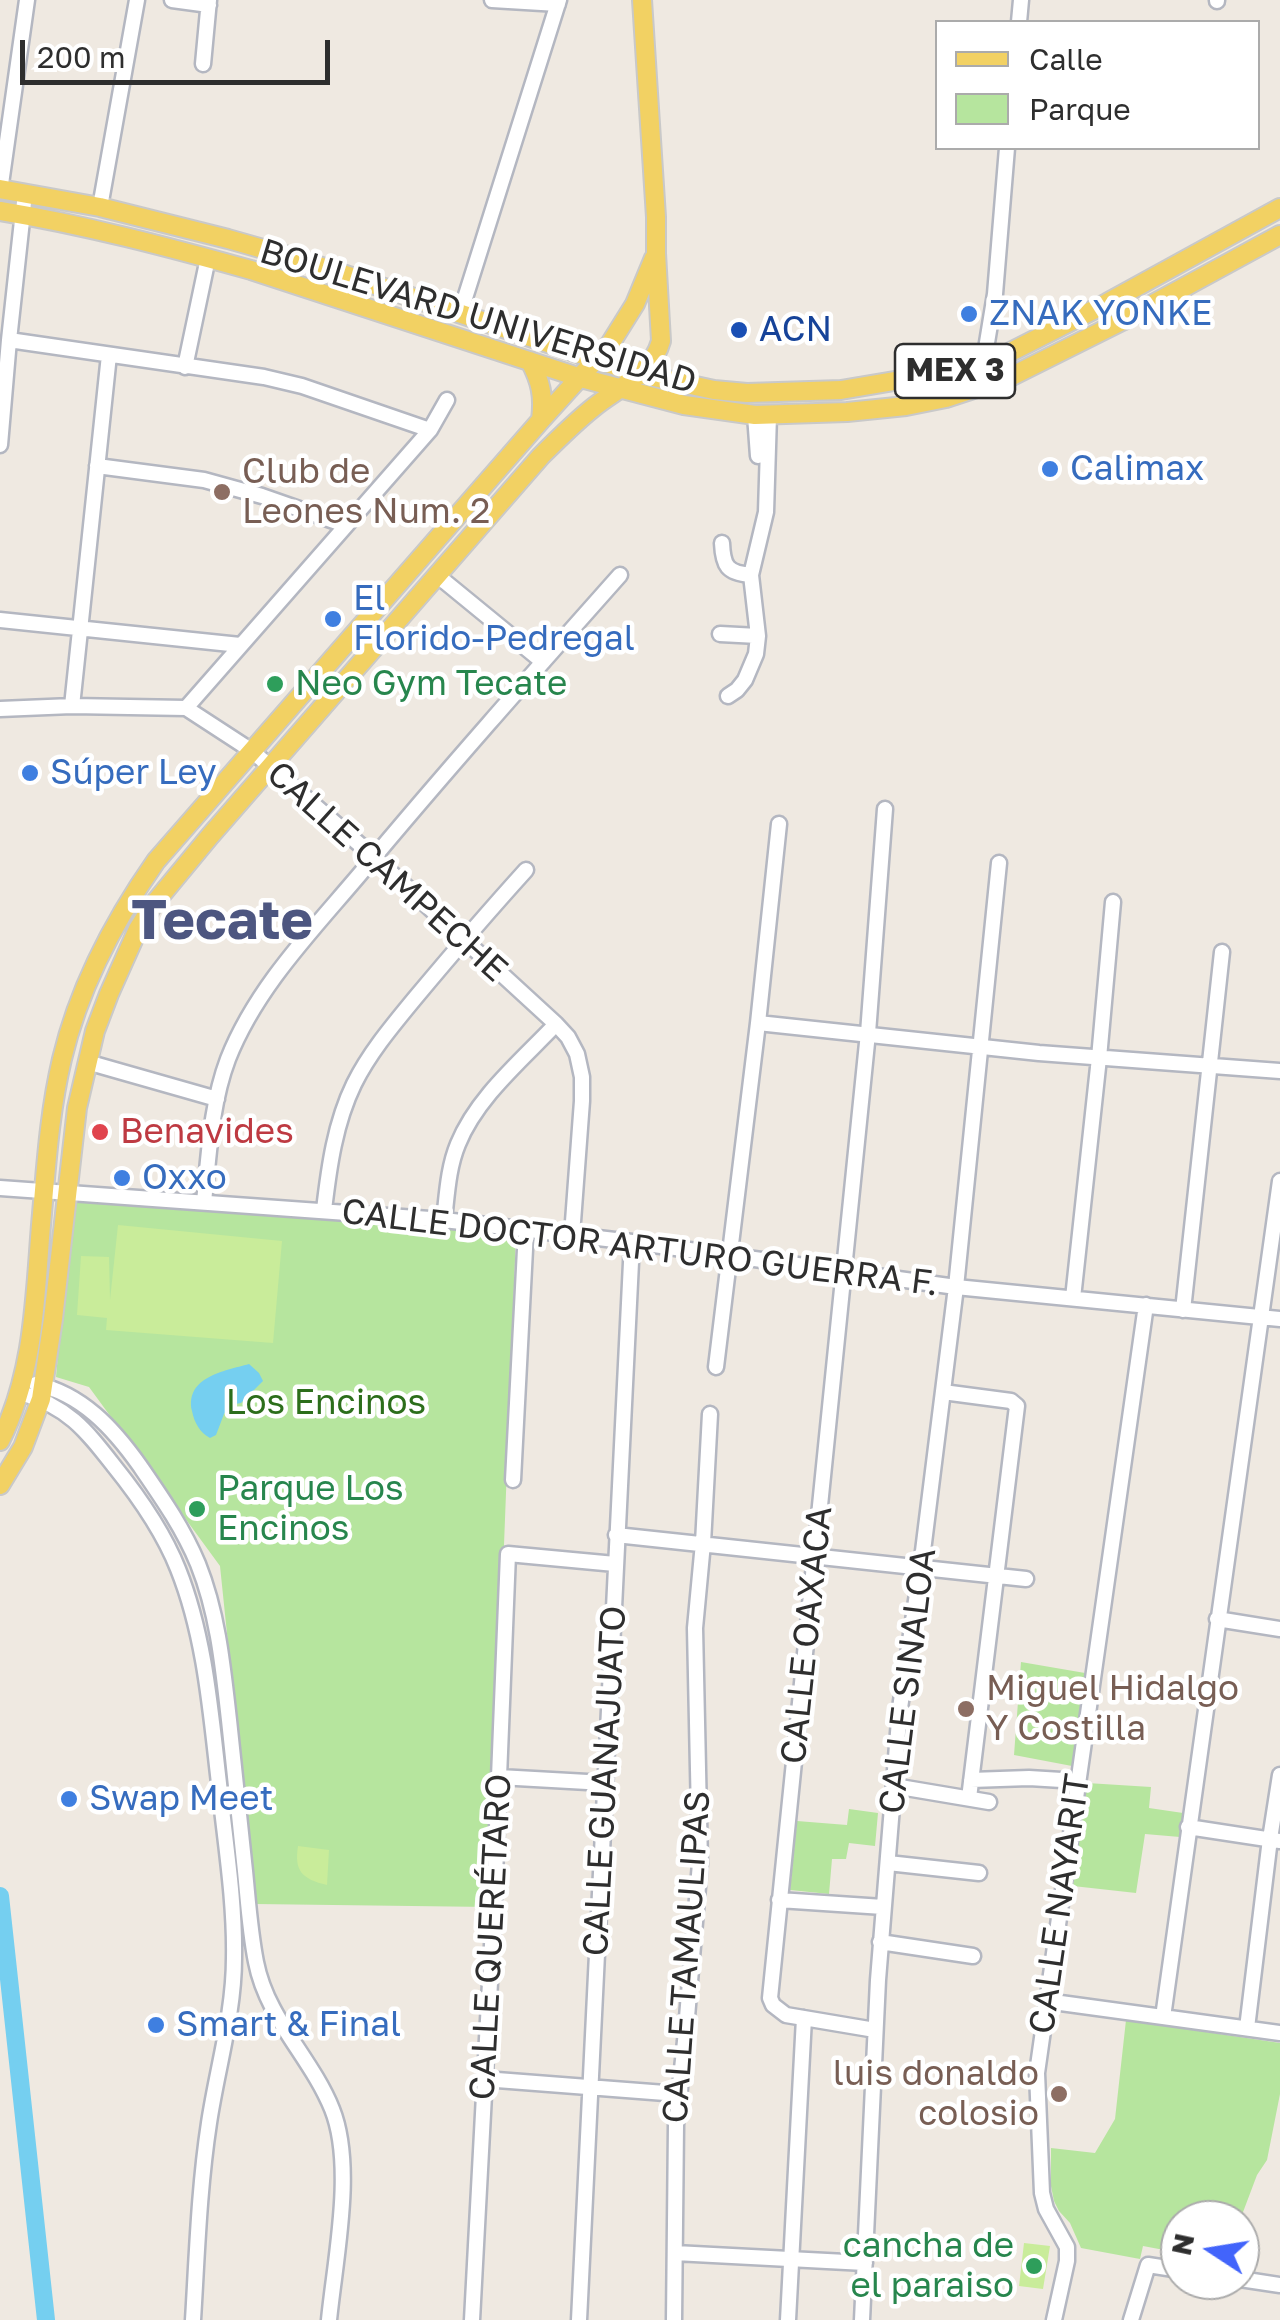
<!DOCTYPE html>
<html>
<head>
<meta charset="utf-8">
<style>
  body { margin:0 }
  #map { position:relative; width:1280px; height:2320px; overflow:hidden; background:#efe9e1; font-family:"Golos Text",sans-serif }
  canvas { display:block }
  .legend { position:absolute; left:935px; top:20px; width:325px; height:130px; box-sizing:border-box; background:#fff; border:2px solid #ababab; margin:0; padding:12px 18px; list-style:none; font-size:30px; color:#2e2e2e }
  .legend li { display:flex; align-items:center; gap:20px; height:50px }
  .legend b { width:50px; border:2px solid #ababab }
  .north { position:absolute; left:1160px; top:2200px; width:100px; height:100px; box-sizing:border-box; background:#fff; border:2px solid #ababab; border-radius:50%; rotate:282deg; font-size:28px; font-weight:700; line-height:40px; text-align:center; color:#2e2e2e }
  .north::after { content:''; display:block; margin:auto; width:35px; height:45px; background:#4264fb; clip-path:polygon(50% 0,100% 100%,50% 72%,0 100%) }
  .scale { position:absolute; left:20px; top:40px; width:310px; height:45px; box-sizing:border-box; border:5px solid #2e2e2e; border-top:0; padding-left:12px; font-size:30px; line-height:35px; white-space:nowrap; color:#2e2e2e; -webkit-text-stroke:8px #fff; paint-order:stroke }
</style>
</head>
<body>
<div id="map">
<canvas width="1280" height="2320"></canvas>
<ul class="legend">
<li><b style="height:12px;background:#f2d163"></b>Calle</li>
<li><b style="height:28px;background:#b6e59e"></b>Parque</li>
</ul>
<div class="north">N</div>
<div class="scale">200 m</div>
</div>
<script>
const ctx = document.querySelector('canvas').getContext('2d');
ctx.lineJoin = 'round';
function paint(path, color) { ctx.fillStyle = color; ctx.fill(path, 'evenodd'); }
function stroke(path, color, width, dash) { ctx.strokeStyle = color; ctx.lineWidth = width; ctx.lineCap = dash ? 'butt' : 'round'; ctx.setLineDash(dash || []); ctx.stroke(path); }
function write(font, color, halo, rows, align = 'center') {
  ctx.font = font + ' "Golos Text",sans-serif'; ctx.lineWidth = 9; ctx.setLineDash([]); ctx.textBaseline = 'middle'; ctx.strokeStyle = halo; ctx.fillStyle = color; for (const [text, x, y, turn = 0] of rows) {
    ctx.save(); ctx.translate(x, y); ctx.rotate((+turn || 0) * Math.PI / 180); ctx.textAlign = isNaN(turn) ? turn : align; if (halo) ctx.strokeText(text, 0, 0); ctx.fillText(text, 0, 0); ctx.restore();
  }
}
const green = new Path2D(`
  M72,1196L516,1234L490,1907L255,1904L220,1566L89,1387L56,1377Z
  M1021,1662L1085,1673L1072,1766L1014,1755Z
  M1087,1783L1151,1787L1149,1808L1183,1813L1180,1837L1145,1834L1136,1893L1073,1886Z
  M849,1809L878,1813L875,1846L849,1843L846,1859H832L829,1894L790,1890L797,1821L847,1825Z
  M1126,2020L1280,2043V2094L1267,2160L1257,2175L1240,2220H1180V2253L1143,2246L1140,2259L1081,2248L1070,2223L1059,2211L1054,2201L1051,2186V2148L1095,2153L1115,2119Z`);
const pitch = new Path2D(`
  M118,1225L282,1241L273,1343L106,1330L107,1318L77,1315L81,1256L109,1257L110,1300Z
  M298,1846L329,1850L327,1885C302,1879 294,1871 298,1846Z
  M1024,2243L1050,2246L1043,2289L1019,2286Z`);
const water = new Path2D(`
  M249,1364L259,1373L263,1381L241,1403L230,1405L224,1414L216,1435L210,1438C200,1433 194,1422 192,1411C185,1377 224,1371 249,1364Z`);
const river = new Path2D(`
  M0,1896L46,2320`);
const minor = new Path2D(`
  M172,0L209,5
  M492,0L558,4
  M1217,1V0
  M1019,22L1021,0
  M203,64L209,0
  M0,191L27,0
  M100,207L137,0
  M460,314L559,0
  M9,340L264,377L302,386L430,430
  M185,367L208,258
  M982,373L995,294L1007,148
  M755,415L758,456
  M0,445L9,340L25,193
  M97,466L204,480L262,496L345,525
  M722,543C723,566 727,573 751,575
  M438,576L543,662
  M0,620L240,645
  M720,634L758,636
  M728,696L737,690L745,680L756,654L758,636L751,575L766,512L769,415
  M72,706L109,355
  M186,708L430,430L447,400
  M0,709L72,706L186,708L252,751L374,857L556,1024L568,1037L577,1054L582,1077V1101L572,1235
  M758,1023L1039,1053L1280,1071
  M87,1062L217,1099
  M0,1188L444,1220L632,1242L956,1287L1280,1319
  M204,1202C209,1154 211,1104 228,1059C256,988 311,932 360,874C444,773 532,674 620,575
  M324,1210C329,1167 335,1123 354,1084C370,1052 393,1025 416,997C452,954 488,912 526,870
  M444,1220C447,1195 448,1168 458,1144C477,1097 522,1060 556,1024
  M1073,1298L1099,1058L1113,902
  M1183,1310L1222,952
  M716,1367L758,1023L779,824
  M36,1384C82,1394 113,1428 140,1466C162,1498 183,1528 198,1564C218,1614 223,1667 229,1720C234,1771 240,1821 245,1871C248,1901 250,1932 256,1962C267,2019 311,2057 332,2109C355,2166 335,2259 329,2320
  M943,1392L1011,1401L1017,1406L969,1798
  M21,1393C68,1407 85,1429 114,1466C139,1497 163,1531 178,1569C206,1639 211,1717 220,1792C226,1847 235,1903 234,1958C234,2014 217,2069 209,2123C199,2188 197,2255 193,2320
  M513,1480L526,1230
  M616,1535L1026,1579
  M1217,1619L1280,1629
  M499,1777L605,1783
  M971,1780L1029,1778L1078,1781
  M894,1786L989,1802
  M1188,1827L1280,1841
  M888,1863L979,1873
  M779,1900L883,1907
  M880,1942L973,1956
  M1046,2001L1280,2033
  M1163,2017L1280,1181
  M1247,2028L1270,1839L1280,1775
  M875,2030L786,2015L773,2005L770,1998L868,1033L885,809
  M484,2079L678,2094
  M675,2253L865,2263
  M1240,2279L1280,2285
  M472,2320L493,1926L508,1554L615,1564
  M579,2320L632,1242
  M674,2320L676,2125L685,2041L700,1863L695,1628L703,1543L710,1414
  M788,2320L804,2018
  M862,2320L878,1980L900,1708L921,1567L956,1287L999,863
  M1054,2320L1067,2261V2247L1046,2209L1042,2193L1037,2073L1146,1305
  M1131,2320L1148,2265L1180,2270`);
const major = new Path2D(`
  M0,189L100,207L228,239L295,258L640,374L714,390L747,393L841,390L983,366L1107,303L1280,208
  M0,211C85,225 168,247 251,270L581,378L684,405L755,415L847,412L906,406L946,398L1010,377L1122,321L1280,235
  M530,361C541,382 544,396 541,420
  M0,1441C34,1373 35,1300 41,1225C46,1170 49,1114 62,1059C79,987 114,921 156,861L541,420L610,344L635,304L654,258
  M0,1485L23,1447L41,1399L53,1319L77,1108L95,1031L109,994L138,929L153,905L210,836L541,456C558,439 575,422 594,407C619,387 652,374 661,341L656,253V217L642,0`);
const markers = [
  [969,314,10,"#3f7fe0"],
  [739,330,10,"#1a4fb4"],
  [1050,469,10,"#3f7fe0"],
  [222,492,10,"#8d6e63"],
  [333,619,10,"#3f7fe0"],
  [275,684,10,"#2e9e5b"],
  [30,773,10,"#3f7fe0"],
  [100,1132,10,"#e0444e"],
  [122,1178,10,"#3f7fe0"],
  [197,1509,10,"#2e9e5b"],
  [966,1709,10,"#8d6e63"],
  [69,1799,10,"#3f7fe0"],
  [156,2025,10,"#3f7fe0"],
  [1059,2094,10,"#8d6e63"],
  [1034,2266,10,"#2e9e5b"]
];
const shields = [
  [955,371,120]
];
const shieldNames = [
  ["MEX 3",955,371]
];
const shopNames = [
  ["ZNAK YONKE",989,314],
  ["Calimax",1070,469],
  ["El",353,599],
  ["Florido-Pedregal",353,639],
  ["Súper Ley",50,773],
  ["Oxxo",142,1178],
  ["Swap Meet",89,1799],
  ["Smart & Final",176,2025]
];
const streetNames = [
  ["BOULEVARD UNIVERSIDAD",478,317,17],
  ["CALLE CAMPECHE",387,872,42],
  ["CALLE DOCTOR ARTURO GUERRA F.",640,1248,7],
  ["CALLE OAXACA",807,1635,-84],
  ["CALLE SINALOA",908,1681,-83],
  ["CALLE GUANAJUATO",605,1781,-87],
  ["CALLE NAYARIT",1060,1904,-82],
  ["CALLE QUERÉTARO",491,1937,-87],
  ["CALLE TAMAULIPAS",687,1957,-86]
];
const transitNames = [
  ["ACN",759,330]
];
const educationNames = [
  ["Club de",242,472],
  ["Leones Num. 2",242,512],
  ["Miguel Hidalgo",986,1689],
  ["Y Costilla",986,1729],
  ["luis donaldo",1039,2074,"right"],
  ["colosio",1039,2114,"right"]
];
const leisureNames = [
  ["Neo Gym Tecate",295,684],
  ["Parque Los",217,1489],
  ["Encinos",217,1529],
  ["cancha de",1014,2246,"right"],
  ["el paraiso",1014,2286,"right"]
];
const healthNames = [
  ["Benavides",120,1132]
];
const parkNames = [
  ["Los Encinos",326,1403]
];
const townNames = [
  ["Tecate",222,922]
];
paint(green, '#b6e59e');
paint(pitch, '#c9ec9a');
paint(water, '#75cff0');
stroke(river, '#75cff0', 18);
stroke(minor, '#b4b7c1', 19);
stroke(major, '#c9c9c9', 22);
stroke(minor, '#fff', 14);
stroke(major, '#f2d163', 18);
for (const [x, y, r, color] of markers) { const dot = new Path2D(); dot.arc(x, y, r, 0, 2 * Math.PI); ctx.fillStyle = color; ctx.fill(dot); stroke(dot, '#fff', 4); }
for (const [x, y, w] of shields) { const box = new Path2D(); box.roundRect(x - w / 2, y - 27, w, 54, 8); ctx.fillStyle = '#fff'; ctx.fill(box); stroke(box, '#2e2e2e', 2.5); }
write('bold 32px', '#2e2e2e', null, shieldNames);
write('35px', '#366cbe', '#fff', shopNames, 'left');
write('35px', '#2e2e2e', '#fff', streetNames);
write('35px', '#164399', '#fff', transitNames, 'left');
write('35px', '#785e54', '#fff', educationNames, 'left');
write('35px', '#27864d', '#fff', leisureNames, 'left');
write('35px', '#be3a42', '#fff', healthNames, 'left');
write('35px', '#2c6e1b', '#fff', parkNames);
write('bold 55px', '#4d5680', '#fff', townNames);
</script>
</body>
</html>
